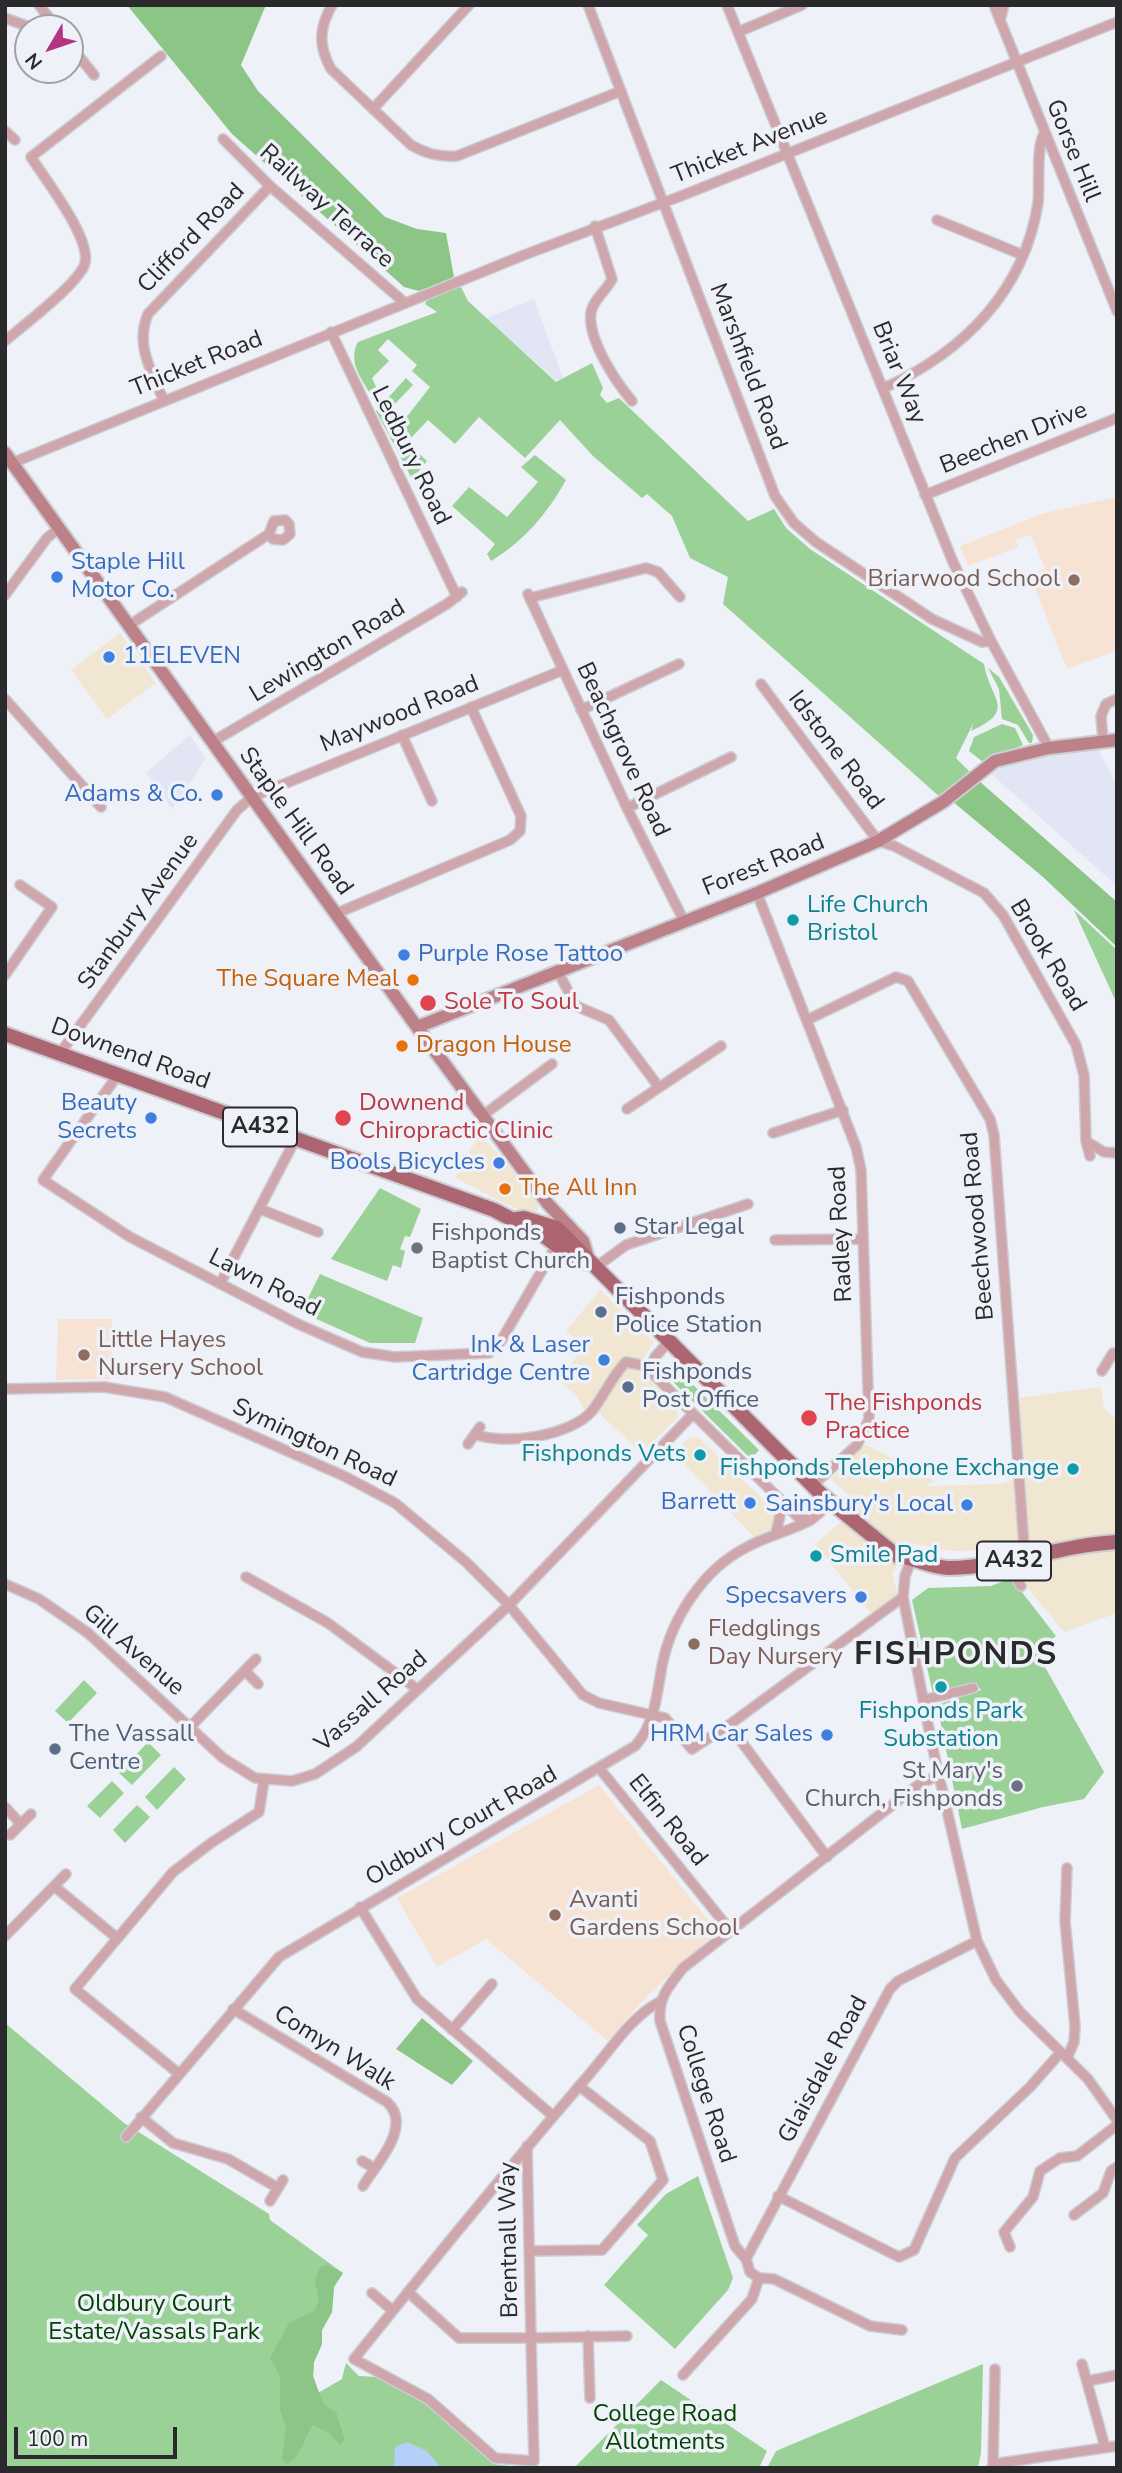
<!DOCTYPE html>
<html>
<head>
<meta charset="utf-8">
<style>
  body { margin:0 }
  #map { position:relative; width:1122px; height:2473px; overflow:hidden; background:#eff1f8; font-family:"Nunito Sans",sans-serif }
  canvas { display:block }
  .frame { position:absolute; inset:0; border:7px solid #2a2a2d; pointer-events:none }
  .north { position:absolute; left:14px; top:14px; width:70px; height:70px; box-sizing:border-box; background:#eff1f8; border:2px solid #a0a1a7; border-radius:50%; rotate:231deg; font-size:19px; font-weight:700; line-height:28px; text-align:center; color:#2a2a2d }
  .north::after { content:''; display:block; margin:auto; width:24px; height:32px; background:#b33483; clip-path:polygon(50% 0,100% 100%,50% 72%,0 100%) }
  .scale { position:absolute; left:14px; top:2427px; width:163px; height:32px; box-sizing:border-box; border:4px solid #2a2a2d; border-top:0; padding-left:9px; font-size:21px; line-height:24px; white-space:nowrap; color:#2a2a2d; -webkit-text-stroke:5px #eff1f8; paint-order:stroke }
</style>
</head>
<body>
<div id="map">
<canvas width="1122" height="2473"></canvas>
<div class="frame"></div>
<div class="north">N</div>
<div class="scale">100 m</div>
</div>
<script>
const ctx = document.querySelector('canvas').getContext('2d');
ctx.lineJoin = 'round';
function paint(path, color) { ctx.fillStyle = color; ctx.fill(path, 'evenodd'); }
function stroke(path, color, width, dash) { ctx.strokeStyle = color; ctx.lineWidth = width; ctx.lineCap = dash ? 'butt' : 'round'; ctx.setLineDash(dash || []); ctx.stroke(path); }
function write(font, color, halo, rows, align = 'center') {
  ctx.font = font + ' "Nunito Sans",sans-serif'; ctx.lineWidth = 7; ctx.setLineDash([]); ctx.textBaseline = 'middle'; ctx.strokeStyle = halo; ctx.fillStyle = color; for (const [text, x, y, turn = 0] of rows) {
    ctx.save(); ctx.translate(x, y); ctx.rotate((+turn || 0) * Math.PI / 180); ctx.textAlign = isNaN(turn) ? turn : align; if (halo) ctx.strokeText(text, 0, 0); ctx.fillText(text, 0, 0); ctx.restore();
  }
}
const commercial = new Path2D(`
  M120,633L156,683L107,719L71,670Z
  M479,1135L498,1153L533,1196L538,1203V1211L532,1213L510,1206L455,1178Z
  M600,1290L654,1342L637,1368L677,1407V1418L641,1453L600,1414L585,1411L576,1395L560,1382L583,1346L566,1331Z
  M1101,1387L1104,1408L1117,1420V1613L1064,1632L1026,1586L1020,1590L1013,1581L1002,1550L951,1551L914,1544L892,1573L898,1596L872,1614L815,1544L860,1506L831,1479L865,1444L935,1481L925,1486L1000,1484L1022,1477L1017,1398Z
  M698,1437L771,1507L777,1520L775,1527L754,1537L673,1453L689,1438Z`);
const built = new Path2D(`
  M534,299L563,378L557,381L486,318Z
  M190,735L206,759L172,809L146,773Z
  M1097,748L1117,784V886L990,773L1002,762Z`);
const education = new Path2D(`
  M1117,497V650L1067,669L1030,575L1045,568L1031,535L1016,539L1018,547L968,566L960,546L1045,513Z
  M58,1319H112V1379L56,1380Z
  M599,1785L717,1931L646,1997L608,2041L486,1939L437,1967L397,1898Z`);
const green = new Path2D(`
  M461,287L468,301L556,382L592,363L603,388L600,395L607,403L619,398L748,521L774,509L786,528L810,549L984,664C990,700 1018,710 971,731L974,722L956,758L971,773L941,798L723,604L728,577L690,558L672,516L647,494L642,498L593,456L560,420L525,458L479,417L455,444L428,420L407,442L427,461L412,479L376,411L406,378L413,385L391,408L405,419L430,387L412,371L417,365L388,339L378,350L389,361L372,378L376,387L372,397C362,379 347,362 358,342L437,312L425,304L428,298Z
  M535,455L566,480C547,514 524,541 491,561L487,554L495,544L452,506L469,487L507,517L538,482L521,467Z
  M988,668L999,677L1033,735L1032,743H1029L1018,725L1002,719L999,689Z
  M1002,724L1015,728L1023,745L983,762L969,751L974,737Z
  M1074,910L1117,950V1004Z
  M380,1188L421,1209L410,1237L405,1236L400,1249L405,1251L401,1268L393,1265L387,1281L331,1259Z
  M320,1274L423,1318L415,1343H370L301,1312Z
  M672,1364L759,1450L751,1459L664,1373V1368Z
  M1011,1578L1056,1636L1036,1651L1104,1772L1084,1799L1043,1807L962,1829L937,1705L981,1690L975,1683L933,1694L912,1600L928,1588L991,1586Z
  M84,1680L97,1693L68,1723L55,1711Z
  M148,1742L161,1755L132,1785L119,1773Z
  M174,1767L186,1779L157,1810L145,1797Z
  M112,1781L124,1793L100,1818L87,1806Z
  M137,1805L150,1817L125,1843L113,1830Z
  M5,2023L124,2123L269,2214L270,2220L343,2273L334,2287L332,2312L322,2330V2344L314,2362L313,2376L318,2393L342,2379L346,2363L359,2376L377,2377L404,2390L432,2409L493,2464L527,2468H5Z
  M698,2176L733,2278L728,2290L675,2349L604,2285L648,2235L637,2225L666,2194Z
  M983,2364L981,2453L978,2468H767L776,2451Z
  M661,2380L767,2451L759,2468H574Z`);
const forest = new Path2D(`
  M127,5H266L241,65L258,91L385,217L417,229L446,233L454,277L419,291L404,287L232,134Z
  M978,780L1117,902V947L1043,877L952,801Z
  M422,2018L473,2061L452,2085L396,2049Z
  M327,2265L343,2273L334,2287L332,2312L322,2330V2344L314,2362L313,2376L323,2403L336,2412L345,2440L340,2445L330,2434L313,2425C304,2437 301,2459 286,2464L282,2458L286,2428L280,2409V2376L270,2358L289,2323L314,2311L319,2301L315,2281L320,2267Z`);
const water = new Path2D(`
  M407,2442L427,2451L441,2468H394L395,2447Z`);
const minor = new Path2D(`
  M39,5L57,28
  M332,5C319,28 318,45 331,69L411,145C427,154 439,157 457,156L621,91
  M588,5L775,496L794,523L816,542L932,619L982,642L991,641
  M727,5L953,562L991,641L1049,748
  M994,5L1117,311
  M5,18L32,28
  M1000,21L1004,5
  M738,32L802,5
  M70,45L94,75
  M373,109L469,5
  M5,131L15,140
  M223,139L270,186L405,303
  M937,220L1023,255
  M595,226L612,279C607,290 593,300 591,312C587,339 616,382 632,401
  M331,332L457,597
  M5,341C24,325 75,286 84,266C95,242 44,178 31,157L161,56
  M884,388C963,352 1024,292 1038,203C1040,186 1036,145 1044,134
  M163,399C151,370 135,345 148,314L270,186
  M12,463L524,255L681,196L1117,22
  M925,495L1117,418
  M528,594L627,808L684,921
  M5,595L47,538L59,528
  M530,598L646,568L658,572L680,597
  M128,626L269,534L274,521L285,520L289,524L290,534L283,540L273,539L269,534
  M761,684L878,841L894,846L984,893L1003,915L1076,1045L1084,1075L1086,1141L1090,1156
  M5,699L101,807
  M581,710L679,664
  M402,735L432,801
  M1103,740L1101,716L1106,704L1117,699
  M212,742L447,604L462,592
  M627,808L731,757
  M757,893L856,1147L861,1170L869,1419L857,1445L813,1485
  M335,914L510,840L520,831L521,816L471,707
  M557,970L576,1006L609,1020L658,1086
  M5,975L52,907L20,885
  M807,1020L896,977L908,981L990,1119L994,1135L1025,1559
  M61,1052L237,810L252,797L563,670
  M117,1076L43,1180L130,1237L298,1324L362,1352L395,1357L489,1353L501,1341L556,1246
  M627,1109L721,1046
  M482,1116L552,1064
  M773,1133L843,1110
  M1086,1141L1104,1152L1117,1153
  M260,1209L318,1232
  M775,1240L863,1239
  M596,1267L626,1245L748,1204
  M220,1284L295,1140
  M669,1341L655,1357L651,1367L655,1376L800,1519L811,1520L831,1503
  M1102,1371L1113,1353
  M5,1389L104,1387L165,1397L344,1476L395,1503L466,1562L509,1605L583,1695L599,1703L665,1718L692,1749L729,1725L903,1597
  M475,1434C504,1446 571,1436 592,1411C604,1396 612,1376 626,1362L651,1367
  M468,1444L480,1427
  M776,1533L783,1502
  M912,1558L905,1576L903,1597L932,1745L977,1941L996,1980L1020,2012L1088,2079L1117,2120
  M1007,1563L1021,1586
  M246,1577L328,1623L417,1689
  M5,1584L39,1599L88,1633L223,1758L255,1778L292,1781L315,1774L356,1747L509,1605L693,1414
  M245,1671L258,1684
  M924,1700L973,1688
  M729,1725L827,1857
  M190,1727L256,1659
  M600,1769L730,1930
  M5,1807L21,1824
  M10,1835L31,1814
  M55,1887L117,1938
  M360,1907L417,1999L553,2116
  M5,1936L66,1874
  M233,2009L387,2102C413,2126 377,2163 363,2186
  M452,2030L492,1984
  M1067,2058L1074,2042L1075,2026L1065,1921L1067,1868
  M178,2073L75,1989L173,1872L211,1843L259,1812L264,1780
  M141,2117L173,2143L228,2159L278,2188
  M126,2137L279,1957L635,1746C655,1725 657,1693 662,1666C671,1619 703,1569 747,1547C767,1536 790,1531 811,1520
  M527,2146L531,2338H459L408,2292C467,2219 526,2148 587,2077C609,2052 631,2016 661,2001
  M362,2161L374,2168
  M778,2196L899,2257L914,2250L955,2158L1030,2087L1061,2052
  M270,2201L283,2180
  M1074,2215L1103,2193L1111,2171L1117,2167
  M1010,2247L1004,2232L1033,2197L1040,2171L1060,2158L1077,2156L1117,2125
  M530,2251L602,2250L663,2180L650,2141L579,2086
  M746,2259L890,1989L898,1981L977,1941
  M408,2292L354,2359L428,2399L495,2458L534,2461L531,2338L627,2336
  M372,2293L392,2310
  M902,2330L870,2326L774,2279L759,2278L750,2272L746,2259L735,2246L660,2021C658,1997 669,1986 683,1968L918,1785L939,1775
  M588,2336L590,2398
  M1082,2364L1105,2447
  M683,2375L752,2299L759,2278
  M1088,2381L1117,2375
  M993,2464L995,2369
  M992,2468L993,2464L1117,2446`);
const secondary = new Path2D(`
  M5,453L417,1027L548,1204L583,1241L588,1258
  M417,1027L757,893L878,841L943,802L995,761L1049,748L1117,740`);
const primary = new Path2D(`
  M5,1034L494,1210L544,1236L578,1261L593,1264
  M516,1219L524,1218L557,1228L821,1494L897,1556C913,1557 931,1568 949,1568C1007,1567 1060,1545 1117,1542`);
const markers = [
  [57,577,7,"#3f7fe0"],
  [1074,580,7,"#8d6e63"],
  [109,657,7,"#3f7fe0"],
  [217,795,7,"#3f7fe0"],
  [793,920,7,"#0f9aa8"],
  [404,955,7,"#3f7fe0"],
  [413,980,7,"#e8710a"],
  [428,1003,9,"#e0444e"],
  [402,1046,7,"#e8710a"],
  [151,1118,7,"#3f7fe0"],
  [343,1118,9,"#e0444e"],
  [499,1163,7,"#3f7fe0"],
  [505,1189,7,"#e8710a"],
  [620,1228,7,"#5c6f8a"],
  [417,1248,7,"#6b7280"],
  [601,1312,7,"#5c6f8a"],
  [84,1355,7,"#8d6e63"],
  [604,1360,7,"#3f7fe0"],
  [628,1387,7,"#5c6f8a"],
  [809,1418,9,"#e0444e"],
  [700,1455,7,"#0f9aa8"],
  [1073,1469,7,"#0f9aa8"],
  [750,1503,7,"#3f7fe0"],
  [967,1505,7,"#3f7fe0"],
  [816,1556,7,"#0f9aa8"],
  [861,1597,7,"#3f7fe0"],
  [694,1644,7,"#8d6e63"],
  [941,1687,7,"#0f9aa8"],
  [827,1735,7,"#3f7fe0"],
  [55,1749,7,"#5c6f8a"],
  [1017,1786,7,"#6b7280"],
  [555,1915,7,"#8d6e63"]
];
const shields = [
  [260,1127,74],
  [1014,1561,74]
];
const shieldNames = [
  ["A432",260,1127],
  ["A432",1014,1561]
];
const streetNames = [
  ["Thicket Avenue",750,147,-22],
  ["Gorse Hill",1072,151,68],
  ["Railway Terrace",326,207,42],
  ["Clifford Road",192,239,-46],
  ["Thicket Road",197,365,-22],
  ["Marshfield Road",747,367,69],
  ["Briar Way",898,373,68],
  ["Beechen Drive",1014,439,-22],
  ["Ledbury Road",410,456,64],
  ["Lewington Road",328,652,-31],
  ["Maywood Road",400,715,-22],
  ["Beachgrove Road",622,750,65],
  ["Idstone Road",835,751,53],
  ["Staple Hill Road",295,822,54],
  ["Forest Road",764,866,-22],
  ["Stanbury Avenue",139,912,-54],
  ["Brook Road",1047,956,59],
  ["Downend Road",130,1055,20],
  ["Beechwood Road",979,1226,-95],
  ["Radley Road",842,1234,-93],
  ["Lawn Road",264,1284,27],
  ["Symington Road",314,1444,25],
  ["Gill Avenue",133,1651,41],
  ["Vassall Road",372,1702,-41],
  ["Elfin Road",667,1821,51],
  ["Oldbury Court Road",462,1827,-30],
  ["Comyn Walk",334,2049,32],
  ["Glaisdale Road",824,2070,-62],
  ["College Road",705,2094,72],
  ["Brentnall Way",510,2240,-91]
];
const shopNames = [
  ["Staple Hill",71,563,"left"],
  ["Motor Co.",71,591,"left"],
  ["11ELEVEN",123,657,"left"],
  ["Adams & Co.",203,795],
  ["Purple Rose Tattoo",418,955,"left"],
  ["Beauty",137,1104],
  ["Secrets",137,1132],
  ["Bools Bicycles",485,1163],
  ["Ink & Laser",590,1346],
  ["Cartridge Centre",590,1374],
  ["Barrett",736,1503],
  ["Sainsbury's Local",953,1505],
  ["Specsavers",847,1597],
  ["HRM Car Sales",813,1735]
];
const educationNames = [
  ["Briarwood School",1060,580,"right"],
  ["Little Hayes",98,1341],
  ["Nursery School",98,1369],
  ["Fledglings",708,1630],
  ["Day Nursery",708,1658],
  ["Avanti",569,1901],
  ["Gardens School",569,1929]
];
const cultureNames = [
  ["Life Church",807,906],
  ["Bristol",807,934],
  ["Fishponds Vets",686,1455,"right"],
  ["Fishponds Telephone Exchange",1059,1469,"right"],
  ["Smile Pad",830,1556],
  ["Fishponds Park",941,1712,"center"],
  ["Substation",941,1740,"center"]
];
const foodNames = [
  ["The Square Meal",399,980,"right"],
  ["Dragon House",416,1046],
  ["The All Inn",519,1189]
];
const healthNames = [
  ["Sole To Soul",444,1003],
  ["Downend",359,1104],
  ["Chiropractic Clinic",359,1132],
  ["The Fishponds",825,1404],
  ["Practice",825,1432]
];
const serviceNames = [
  ["Star Legal",634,1228],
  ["Fishponds",615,1298],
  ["Police Station",615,1326],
  ["Fishponds",642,1373],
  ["Post Office",642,1401],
  ["The Vassall",69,1735],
  ["Centre",69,1763]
];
const worshipNames = [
  ["Fishponds",431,1234],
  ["Baptist Church",431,1262],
  ["St Mary's",1003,1772,"right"],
  ["Church, Fishponds",1003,1800,"right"]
];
const parkNames = [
  ["Oldbury Court",154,2305],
  ["Estate/Vassals Park",154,2333],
  ["College Road",665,2415],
  ["Allotments",665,2443]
];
const districtNames = [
  ["FISHPONDS",956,1656]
];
paint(commercial, '#f1e6d1');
paint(built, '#e2e6f4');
paint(education, '#f7e3d4');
paint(green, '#99d196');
paint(forest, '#8bc687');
paint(water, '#b4d0f9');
stroke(minor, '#cccdd3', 12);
stroke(secondary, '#cccdd3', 16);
stroke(primary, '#cccdd3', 18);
stroke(minor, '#cfa6ab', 9);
stroke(secondary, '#bc8189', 12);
stroke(primary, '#ac6671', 14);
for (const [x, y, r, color] of markers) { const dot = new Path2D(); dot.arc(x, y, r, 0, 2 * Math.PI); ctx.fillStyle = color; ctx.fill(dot); stroke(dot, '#eff1f8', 2.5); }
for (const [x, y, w] of shields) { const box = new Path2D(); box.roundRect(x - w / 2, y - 19.5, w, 39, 5); ctx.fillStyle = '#eff1f8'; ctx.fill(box); stroke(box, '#2a2a2d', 2); }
write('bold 23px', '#2a2a2d', null, shieldNames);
write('24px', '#2a2a2d', '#eff1f8', streetNames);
write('24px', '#366cbe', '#eff1f8', shopNames, 'right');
write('24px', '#785e54', '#eff1f8', educationNames, 'left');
write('24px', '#0d838f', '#eff1f8', cultureNames, 'left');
write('24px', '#c56008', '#eff1f8', foodNames, 'left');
write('24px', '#be3a42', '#eff1f8', healthNames, 'left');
write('24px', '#4e5e75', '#eff1f8', serviceNames, 'left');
write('24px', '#5b616d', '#eff1f8', worshipNames, 'left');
write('24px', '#004303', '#eff1f8', parkNames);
ctx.letterSpacing = '2px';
write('bold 32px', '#2a2a2d', '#eff1f8', districtNames);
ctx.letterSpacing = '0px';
</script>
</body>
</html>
